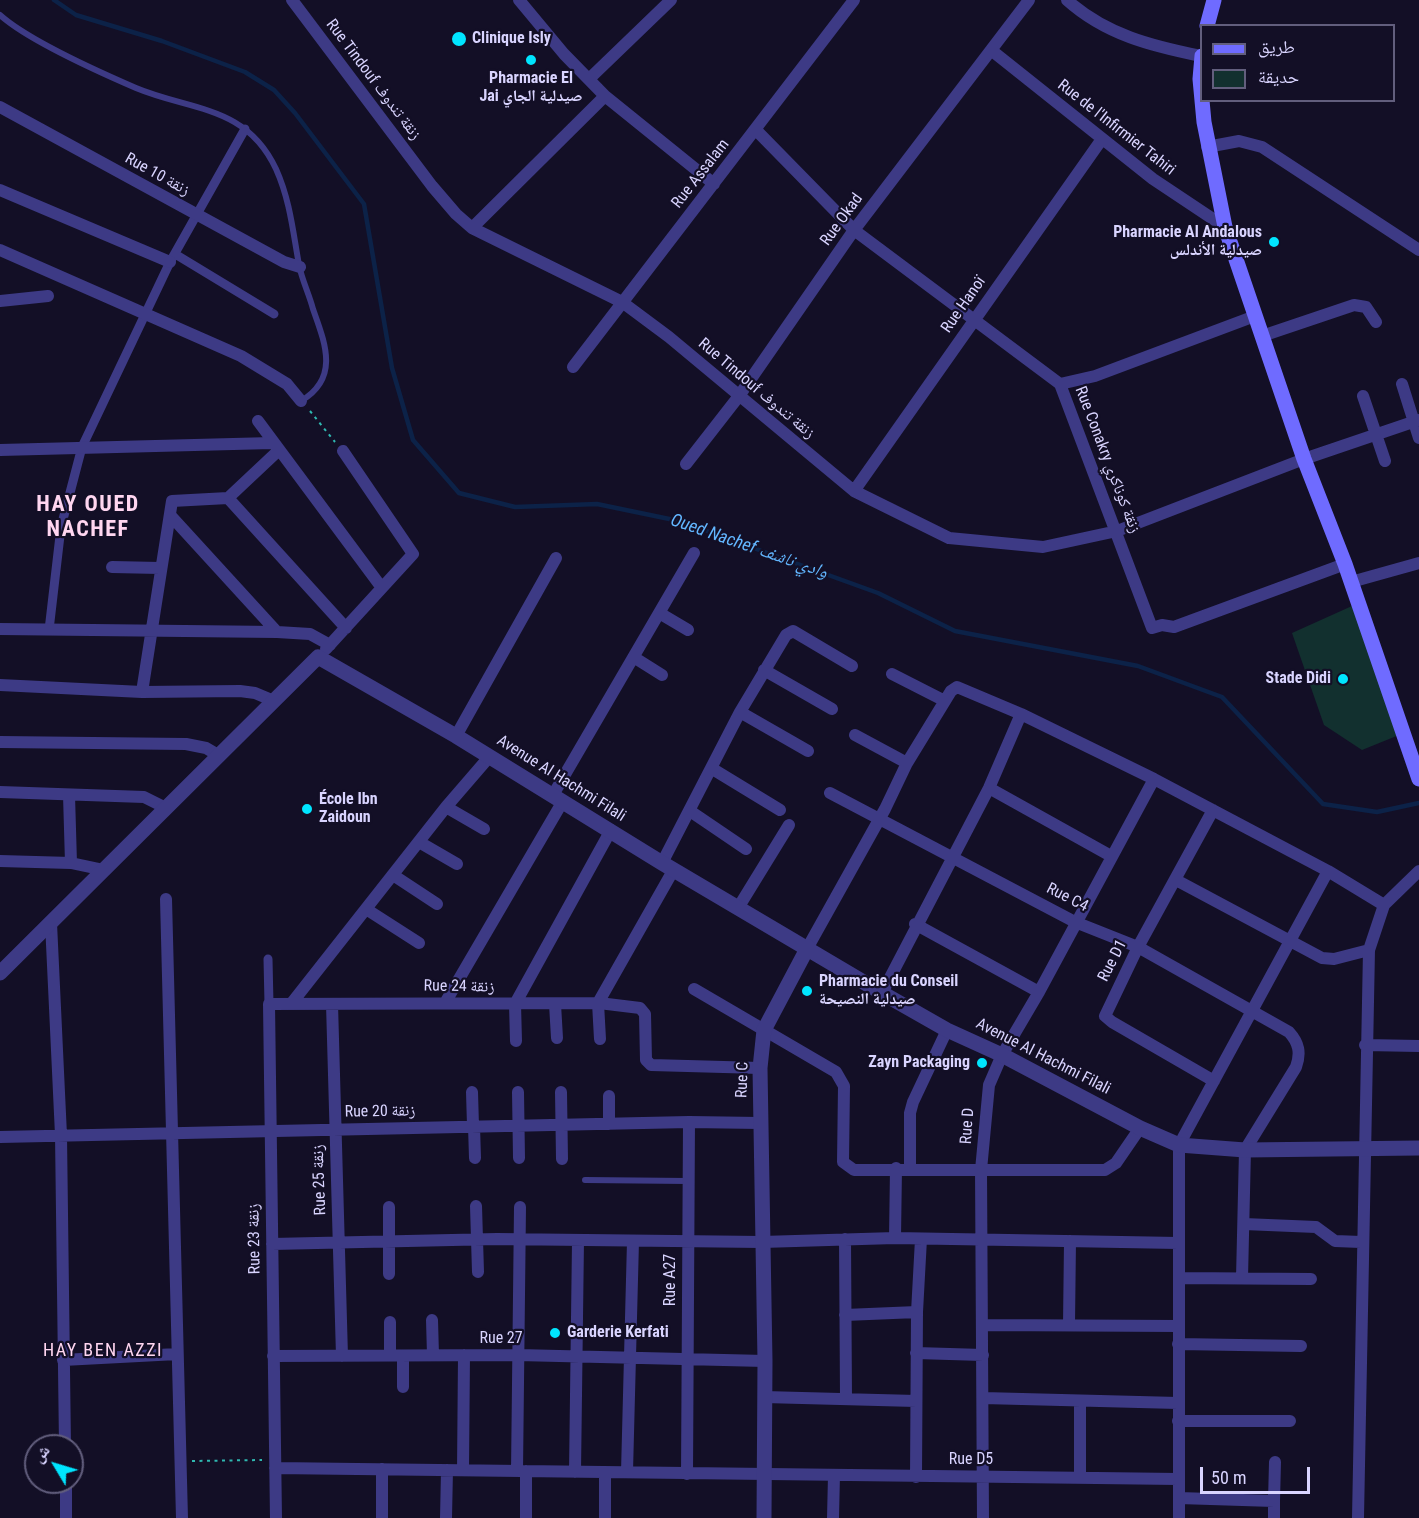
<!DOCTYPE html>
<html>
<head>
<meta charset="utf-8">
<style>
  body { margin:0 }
  #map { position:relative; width:1419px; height:1518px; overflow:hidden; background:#130f26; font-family:"Roboto Condensed","Noto Naskh Arabic",sans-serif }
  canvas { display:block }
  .legend { position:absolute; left:1200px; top:24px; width:195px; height:78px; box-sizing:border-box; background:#130f26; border:2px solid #625e7d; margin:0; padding:8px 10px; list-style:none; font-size:18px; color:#d9d4ff }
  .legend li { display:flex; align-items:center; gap:12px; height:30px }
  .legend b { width:30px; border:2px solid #625e7d }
  .north { position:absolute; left:24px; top:1434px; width:60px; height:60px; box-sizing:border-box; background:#130f26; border:2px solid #625e7d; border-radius:50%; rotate:308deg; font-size:16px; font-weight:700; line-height:24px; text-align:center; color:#d9d4ff }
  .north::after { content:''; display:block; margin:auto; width:21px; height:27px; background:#00e5ff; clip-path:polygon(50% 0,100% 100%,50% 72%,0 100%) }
  .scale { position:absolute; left:1200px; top:1467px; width:110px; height:27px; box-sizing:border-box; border:3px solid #d9d4ff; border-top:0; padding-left:8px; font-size:18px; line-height:21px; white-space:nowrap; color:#d9d4ff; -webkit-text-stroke:4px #130f26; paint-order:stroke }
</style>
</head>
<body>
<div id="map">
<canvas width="1419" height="1518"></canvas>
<ul class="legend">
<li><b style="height:8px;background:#6f6bff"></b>طريق</li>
<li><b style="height:16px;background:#12302f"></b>حديقة</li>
</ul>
<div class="north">ش</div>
<div class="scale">50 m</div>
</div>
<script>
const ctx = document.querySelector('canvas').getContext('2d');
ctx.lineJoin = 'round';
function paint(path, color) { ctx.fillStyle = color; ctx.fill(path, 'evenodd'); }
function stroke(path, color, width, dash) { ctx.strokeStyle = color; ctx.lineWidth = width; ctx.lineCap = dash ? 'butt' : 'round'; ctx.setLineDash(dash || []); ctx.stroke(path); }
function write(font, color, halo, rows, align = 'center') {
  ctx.font = font + ' "Roboto Condensed","Noto Naskh Arabic",sans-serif'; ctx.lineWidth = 4.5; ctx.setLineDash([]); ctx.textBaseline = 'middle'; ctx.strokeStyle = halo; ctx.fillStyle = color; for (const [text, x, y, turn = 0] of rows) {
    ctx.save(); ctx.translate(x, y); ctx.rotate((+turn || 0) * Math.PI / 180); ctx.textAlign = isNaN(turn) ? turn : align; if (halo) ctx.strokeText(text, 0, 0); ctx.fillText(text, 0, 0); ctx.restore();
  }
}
const green = new Path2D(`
  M1352,606L1399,735L1362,750L1324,725L1292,633Z`);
const stream = new Path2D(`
  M54,0L76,15L162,41L245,72L274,90L295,113L364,204L392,368L413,440L459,493L515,507L597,504L679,521L878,593L955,631L1138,666L1222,697L1323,804L1377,812L1419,803`);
const path = new Path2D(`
  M310,411L335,442
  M192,1461L262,1460`);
const service = new Path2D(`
  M0,15C29,41 99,72 136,88C191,111 246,105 276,169C290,200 293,232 299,265C302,280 309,294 313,309C325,343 340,378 301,401
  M585,1180L688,1181`);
const pedestrian = new Path2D(`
  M175,254L274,314
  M49,630L61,527L82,447L170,262L245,129
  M268,959L269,1004`);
const minor = new Path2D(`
  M292,0L432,186L456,214L472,228L622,302L669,337L854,491L949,538L1043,547L1117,531L1304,459L1419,420
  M519,0L564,54L605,96L714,184
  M1067,0C1106,35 1152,46 1201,56
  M991,50L1153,179L1225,227
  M589,79L671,0
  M0,107L284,262L300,267
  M756,130L854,230L1060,384L1152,628L1162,625L1174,627L1345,564
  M1207,147L1239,141L1262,147L1419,250
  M0,190L170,262
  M472,228L605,96
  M0,250L241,356L287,384L301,401
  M0,301L48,296
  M1262,336L1354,305L1366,307L1376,322
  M573,367L854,0
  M1060,384L1095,376L1255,316
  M1402,384L1419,438
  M1363,396L1385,461
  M258,421L382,588
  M0,450L272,443
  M686,464L739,396L854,230L1029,0
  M854,491L1102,139
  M228,498L346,628
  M170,515L277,632
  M112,567L160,568
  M1351,582L1419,563
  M661,614L688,630
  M0,629L277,632L310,634L330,645
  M326,649L413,554L343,451
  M635,658L662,675
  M764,670L832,709
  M892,674L945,701
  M0,685L142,692L240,691L255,693L274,701
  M142,692L172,501L228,498L278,451
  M740,712L808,751
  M855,735L907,763
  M456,736L556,558
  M0,742L186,744L206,748L218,755
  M711,768L780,810
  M989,788L1111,856
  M0,792L144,797L166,808
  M830,793L1075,922L1138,947L1289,1032C1299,1043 1301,1053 1296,1067L1245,1150L1242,1278
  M69,795L71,863
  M553,795L694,553
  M446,807L484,829
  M1213,810L1138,947L1105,1016L1112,1022L1214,1081
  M690,811L746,849
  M419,842L457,864
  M0,861L71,863L104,870
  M662,863L740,712L786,635L793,631L852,666
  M393,875L437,904
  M1176,880L1322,958L1334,959L1369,950
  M166,899L182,1518
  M738,908L789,825
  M366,909L419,943
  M51,923L61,1135L65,1446
  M915,924L1039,992
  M808,947L885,809L907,763L951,691L957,687L1021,714L1154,779L1328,871L1384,905
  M694,989L836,1072L844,1086L843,1162L854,1170H1105L1116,1163L1140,1128
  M882,993L989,788L1021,714
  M445,1003L563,801
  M598,1003L674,869
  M598,1003L600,1039
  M291,1004L446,807L490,756
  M332,1004L342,1356
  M555,1004L557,1038
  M516,1041L515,1004L611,830
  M1365,1045L1419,1046
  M472,1092L473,1126
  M518,1092L519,1158
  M561,1092L562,1159
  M609,1124V1096
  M474,1126L475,1158
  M0,1137L689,1122L760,1123
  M910,1168V1113L913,1102L947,1030
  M476,1206L478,1272
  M1244,1224L1316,1227L1335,1241L1361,1242
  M895,1238L896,1168
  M845,1239L846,1398
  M272,1244L497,1239L762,1242L895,1238L1178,1243
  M389,1274V1207
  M1179,1278L1311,1279
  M845,1315L917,1312
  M432,1320L433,1355
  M390,1322V1355
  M1069,1324L1070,1241
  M982,1325L1179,1326
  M1178,1344L1301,1346
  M916,1353L983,1355
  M273,1356L518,1355L765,1361
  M63,1360L177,1354
  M403,1387V1356
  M764,1397L916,1401
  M983,1398L1178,1403
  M1178,1421H1290
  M275,1468L1178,1479
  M463,1470L464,1355
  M517,1471L520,1207
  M575,1472L578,1241
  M627,1472L633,1241
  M687,1474L689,1122
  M916,1477L917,1312L921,1239
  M1080,1478V1401
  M66,1482V1518
  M1179,1498L1274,1501V1518
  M1274,1501L1275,1462
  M276,1518L269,1004L599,1003L640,1008L645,1014L646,1060L651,1065L760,1068
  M382,1518V1469
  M446,1518L447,1470
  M526,1518V1471
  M605,1518V1472
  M833,1518L834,1475
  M983,1518L981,1170L989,1085L1002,1055L1039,992L1154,779
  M1179,1518V1145L1328,871
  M1358,1518L1369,950L1384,905L1419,871`);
const tertiary = new Path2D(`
  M0,973L318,657L456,736L662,863L882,993L947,1030L1002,1055L1140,1128L1179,1145L1245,1150L1419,1148
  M764,1518L765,1361L760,1068L764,1030L808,947`);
const secondary = new Path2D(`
  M1207,26L1214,0
  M1202,56L1200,79L1204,122L1225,227L1304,459L1345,564L1419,779`);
const markers = [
  [459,39,8,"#00e5ff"],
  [531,60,6,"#00e5ff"],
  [1274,242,6,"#00e5ff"],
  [1343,679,6,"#00e5ff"],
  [307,809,6,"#00e5ff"],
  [807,991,6,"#00e5ff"],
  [982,1063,6,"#00e5ff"],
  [555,1333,6,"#00e5ff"]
];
const poiNames = [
  ["Clinique Isly",472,39],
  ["Pharmacie El",531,79,"center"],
  ["Jai صيدلية الجاي",531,97,"center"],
  ["Pharmacie Al Andalous",1262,233,"right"],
  ["صيدلية الأندلس",1262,251,"right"],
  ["Stade Didi",1331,679,"right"],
  ["École Ibn",319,800],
  ["Zaidoun",319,818],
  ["Pharmacie du Conseil",819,982],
  ["صيدلية النصيحة",819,1000],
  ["Zayn Packaging",970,1063,"right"],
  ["Garderie Kerfati",567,1333]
];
const streetNames = [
  ["Rue Tindouf زنقة تندوف",373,80,53],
  ["Rue de l'Infirmier Tahiri",1116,128,38],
  ["Rue Assalam",701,174,-52],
  ["Rue 10 زنقة",157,175,29],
  ["Rue Okad",842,220,-54],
  ["Rue Hanoï",964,305,-55],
  ["Rue Tindouf زنقة تندوف",756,389,40],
  ["Rue Conakry زنقة كوناكري",1107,460,69],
  ["Avenue Al Hachmi Filali",561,779,32],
  ["Rue C4",1067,898,27],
  ["Rue D1",1113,961,-63],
  ["Rue 24 زنقة",459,987,1],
  ["Avenue Al Hachmi Filali",1043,1057,27],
  ["Rue C",743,1080,-88],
  ["Rue 20 زنقة",380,1112,-1],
  ["Rue D",968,1126,-86],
  ["Rue 25 زنقة",320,1180,-92],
  ["Rue 23 زنقة",255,1239,-91],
  ["Rue A27",671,1280,-90],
  ["Rue 27",501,1339],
  ["Rue D5",971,1460]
];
const waterNames = [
  ["Oued Nachef وادي ناشف",749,547,19]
];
const neighbourhoodNames = [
  ["HAY BEN AZZI",103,1351]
];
const districtNames = [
  ["HAY OUED",88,505],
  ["NACHEF",88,530]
];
paint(green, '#12302f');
stroke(stream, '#0c2248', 4.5);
stroke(path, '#2fb8b0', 2, [3, 4.5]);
stroke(service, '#3d3a85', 6);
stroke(pedestrian, '#3d3a85', 9);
stroke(minor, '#3d3a85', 12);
stroke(tertiary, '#3d3a85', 15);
stroke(secondary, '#6f6bff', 15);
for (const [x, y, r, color] of markers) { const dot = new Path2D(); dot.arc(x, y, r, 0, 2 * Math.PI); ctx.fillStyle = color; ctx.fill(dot); stroke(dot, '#130f26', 2); }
write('bold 16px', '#d9d4ff', '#130f26', poiNames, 'left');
write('16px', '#d9d4ff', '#130f26', streetNames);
write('italic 18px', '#62b6ff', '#130f26', waterNames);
ctx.letterSpacing = '1.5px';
write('18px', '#ffd6f0', '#130f26', neighbourhoodNames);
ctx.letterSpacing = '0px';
ctx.letterSpacing = '1.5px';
write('bold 22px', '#ffd6f0', '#130f26', districtNames);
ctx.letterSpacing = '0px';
</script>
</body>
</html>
